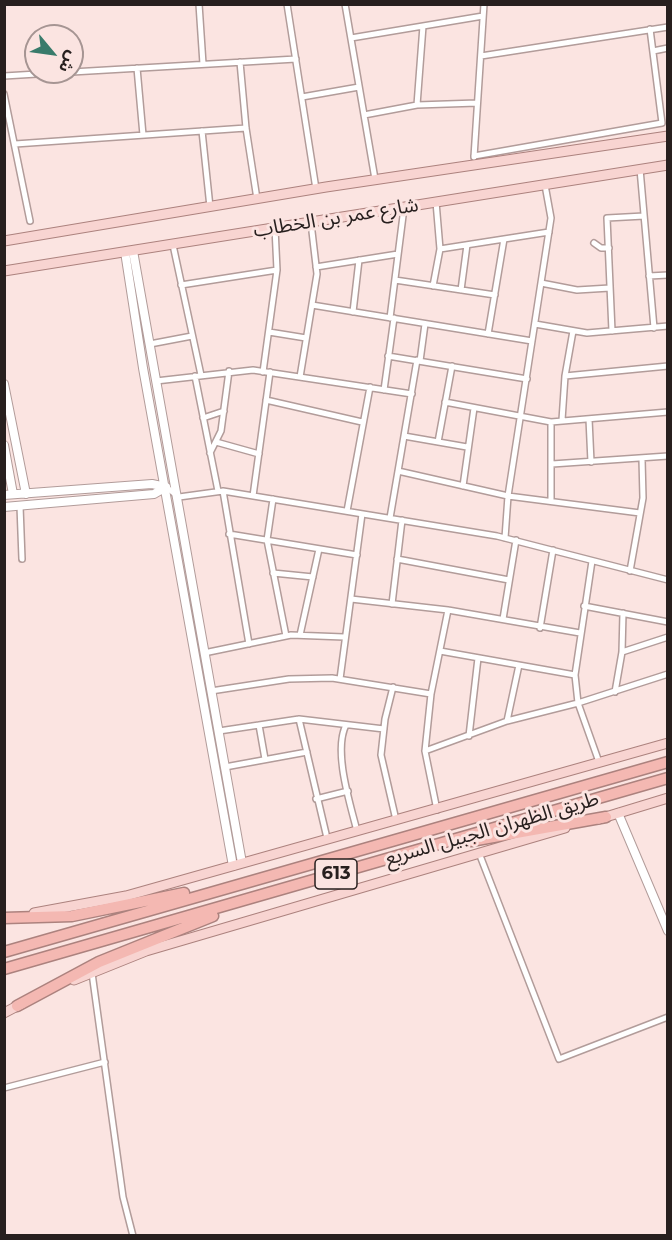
<!DOCTYPE html>
<html>
<head>
<meta charset="utf-8">
<style>
  body { margin:0 }
  #map { position:relative; width:672px; height:1240px; overflow:hidden; background:#fbe4e1; font-family:Montserrat,"Noto Sans Arabic",sans-serif }
  canvas { display:block }
  .frame { position:absolute; inset:0; border:6px solid #271f1e; pointer-events:none }
  .north { position:absolute; left:24px; top:24px; width:60px; height:60px; box-sizing:border-box; background:#fbe4e1; border:2px solid #a69593; border-radius:50%; rotate:119deg; font-size:16px; font-weight:700; line-height:24px; text-align:center; color:#271f1e }
  .north::after { content:''; display:block; margin:auto; width:21px; height:27px; background:#397b6b; clip-path:polygon(50% 0,100% 100%,50% 72%,0 100%) }
</style>
</head>
<body>
<div id="map">
<canvas width="672" height="1240"></canvas>
<div class="frame"></div>
<div class="north">ش</div>
</div>
<script>
const ctx = document.querySelector('canvas').getContext('2d');
ctx.lineJoin = 'round';
function stroke(path, color, width, dash) { ctx.strokeStyle = color; ctx.lineWidth = width; ctx.lineCap = dash ? 'butt' : 'round'; ctx.setLineDash(dash || []); ctx.stroke(path); }
function write(font, color, halo, rows, align = 'center') {
  ctx.font = font + ' Montserrat,"Noto Sans Arabic",sans-serif'; ctx.lineWidth = 6; ctx.setLineDash([]); ctx.textBaseline = 'middle'; ctx.strokeStyle = halo; ctx.fillStyle = color; for (const [text, x, y, turn = 0] of rows) {
    ctx.save(); ctx.translate(x, y); ctx.rotate((+turn || 0) * Math.PI / 180); ctx.textAlign = isNaN(turn) ? turn : align; if (halo) ctx.strokeText(text, 0, 0); ctx.fillText(text, 0, 0); ctx.restore();
  }
}
const street = new Path2D(`
  M199,4L203,64
  M287,4L316,189
  M345,4L375,179
  M351,38L483,16
  M653,51L668,48
  M481,56L668,27
  M240,62L246,128L257,199
  M137,68L143,135
  M72,72L296,59
  M4,76L70,72
  M4,94L30,221
  M302,97L359,87
  M417,105L423,26
  M364,115L417,105L477,103
  M202,131L210,207
  M15,144L246,128
  M474,156L662,123L650,29
  M474,157L484,4
  M640,169L654,328
  M594,243L601,248H609
  M173,245L201,375
  M440,249L549,232
  M316,267L398,254
  M649,276L668,275
  M395,280L495,295
  M541,283L577,290L610,288
  M181,285L277,270
  M433,286L440,249L436,202
  M461,290L467,245
  M312,305L532,341
  M353,312L359,260
  M390,318L404,208
  M535,324L587,333L668,326
  M612,331L607,218L644,216
  M269,332L306,338
  M488,334L504,239
  M150,344L192,336
  M388,356L527,379
  M420,361L425,324
  M263,372L277,270L275,228
  M195,376L218,491
  M565,376L668,366
  M300,377L317,274L311,223
  M156,381L253,370L412,394
  M384,390L394,318
  M266,400L362,422
  M445,402L551,422L668,412
  M203,418L224,411
  M589,419L591,462
  M562,420L565,376L573,331
  M551,422V501
  M404,436L467,447
  M216,442L259,454
  M438,442L452,366
  M210,453L221,431L229,371
  M552,464L668,456
  M398,471L508,496L640,513
  M463,486L474,408
  M166,487L179,497L223,491L497,536L668,580
  M223,491L249,644
  M253,496L270,372
  M273,499L267,540L286,636
  M20,506L22,559
  M347,511L370,387
  M390,518L417,360
  M229,534L357,555
  M505,538L508,496L551,218L545,185
  M397,559L509,580
  M592,561L575,675L578,703L599,762
  M630,571L643,498L642,459
  M273,573L313,577
  M351,599L448,610L580,633
  M392,604L402,520
  M584,606L668,622
  M503,619L516,540
  M540,628L553,550
  M300,635L319,549
  M440,651L575,675
  M622,652L668,637
  M204,653L291,635L344,637
  M340,679L362,514
  M393,687L385,719L381,755L396,820
  M211,691L289,679L332,678L431,694
  M615,692L622,652L623,613
  M299,719L327,838
  M507,721L519,665
  M259,725L265,759
  M346,725C333,751 350,803 357,831
  M219,731L299,719L384,729
  M469,736L478,658
  M425,751L507,721L578,703L668,674
  M225,767L307,752
  M316,799L348,791
  M437,810L425,751L431,694L448,610
  M479,853L559,1059L668,1017
  M92,973L123,1197L133,1236
  M4,1088L105,1062`);
const secondary = new Path2D(`
  M133,251L242,863
  M125,252L143,368L233,866
  M4,384L26,494
  M4,445L13,494
  M4,495L152,484L166,487
  M4,507L154,494L166,487
  M618,813L668,931`);
const primary = new Path2D(`
  M4,241L326,187L668,136
  M4,271L668,165
  M599,819L668,798
  M34,913L126,896L668,743
  M74,980L146,951L565,828
  M4,1013L23,1003`);
const highway = new Path2D(`
  M471,841L606,817
  M4,918L72,916L184,893
  M4,952L668,762
  M4,969L668,778
  M17,1006L99,962L213,916`);
const shields = [
  [336,874,42]
];
const shieldNames = [
  ["613",336,874]
];
const streetNames = [
  ["شارع عمر بن الخطاب",336,218,-9],
  ["طريق الظهران الجبيل السريع",492,829,-16]
];
stroke(street, '#b29c9a', 8);
stroke(secondary, '#b29c9a', 10);
stroke(primary, '#ac827e', 11);
stroke(highway, '#ac827e', 13);
stroke(street, '#fff', 5);
stroke(secondary, '#fff', 8);
stroke(primary, '#f8d4d1', 9);
stroke(highway, '#f4b8b2', 10);
for (const [x, y, w] of shields) { const box = new Path2D(); box.roundRect(x - w / 2, y - 15, w, 30, 4.5); ctx.fillStyle = '#fbe4e1'; ctx.fill(box); stroke(box, '#271f1e', 1.5); }
write('bold 18px', '#271f1e', null, shieldNames);
write('20px', '#271f1e', '#fbe4e1', streetNames);
</script>
</body>
</html>
